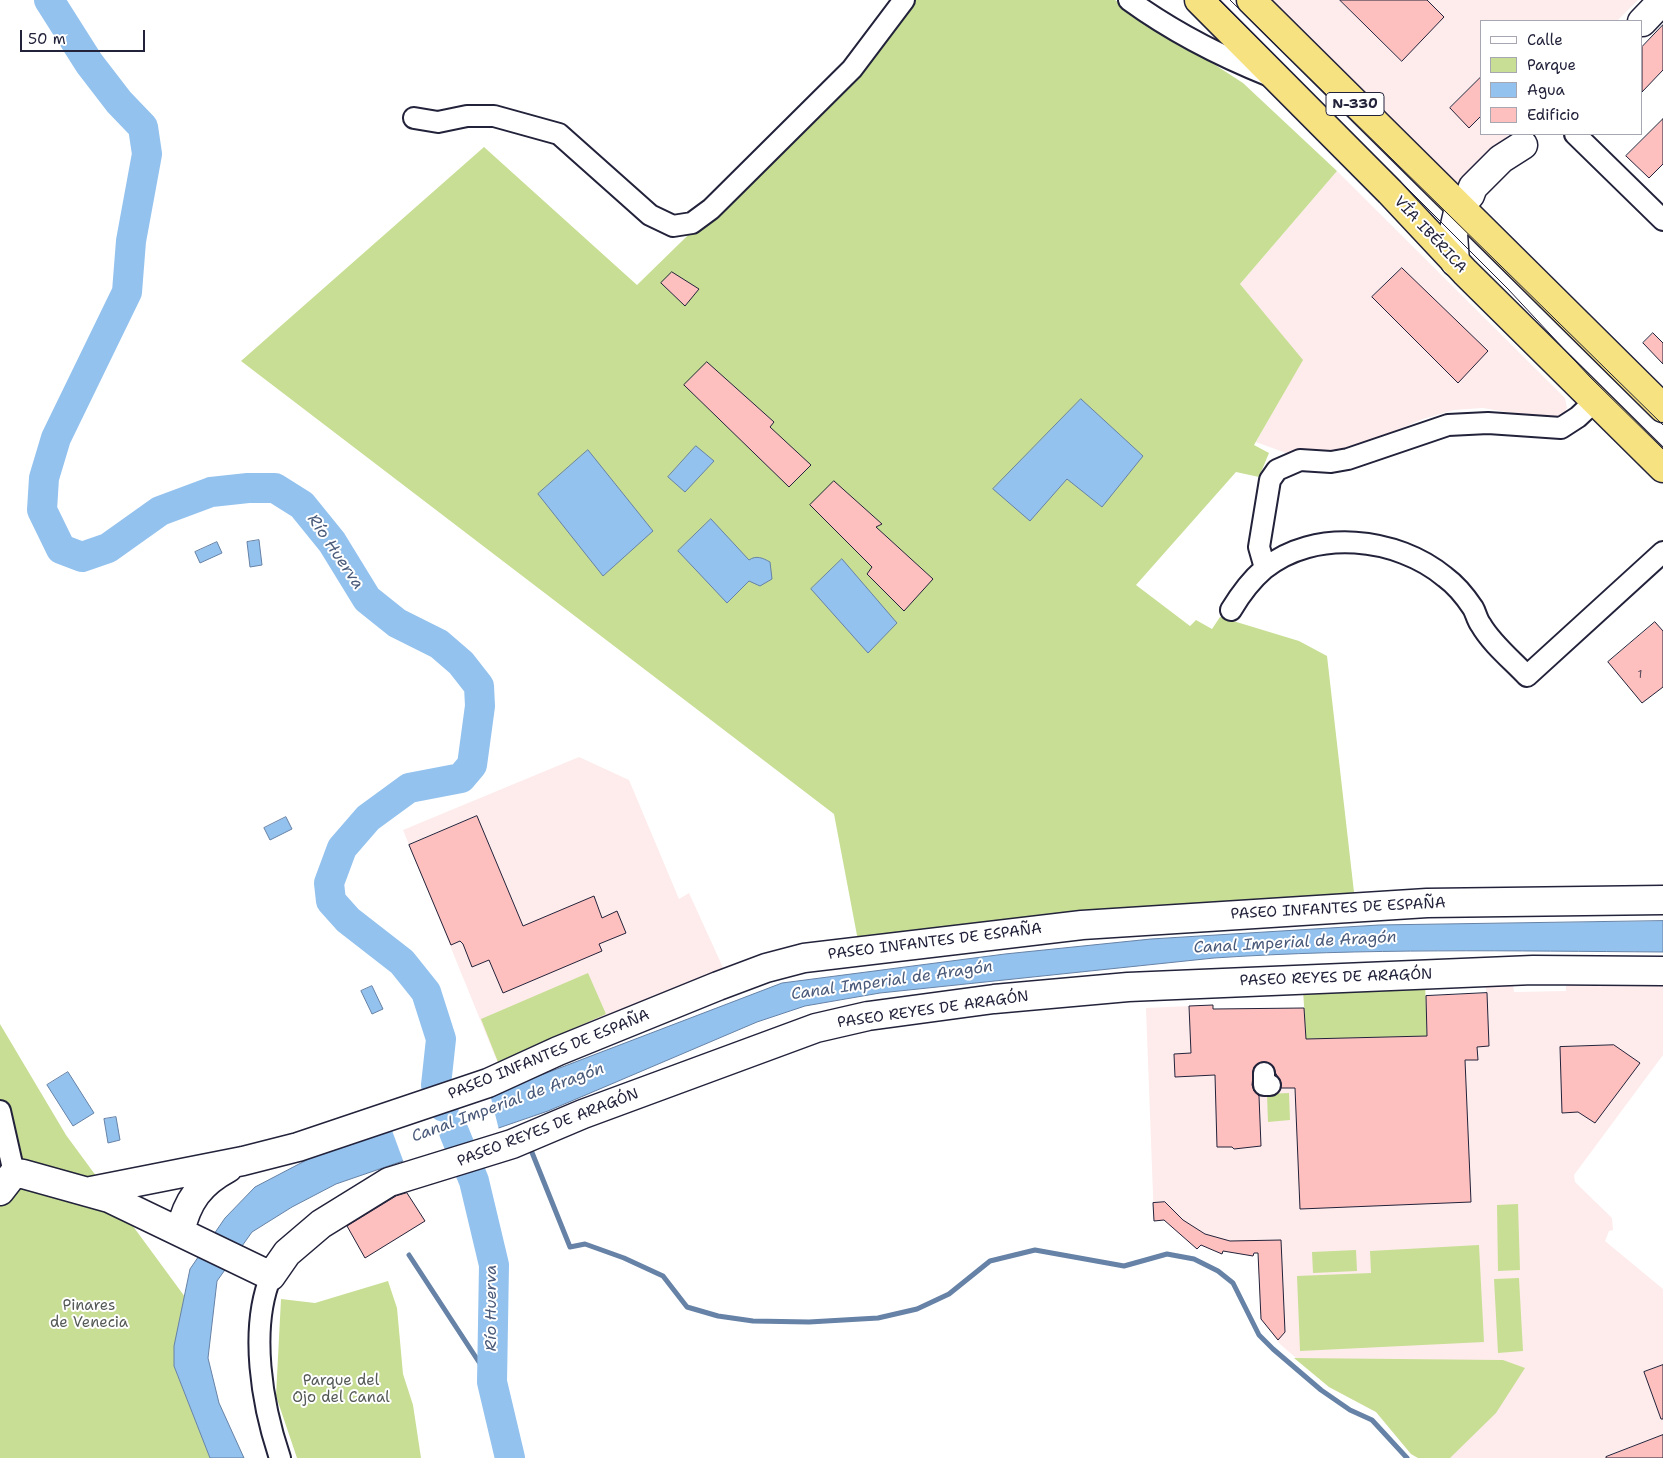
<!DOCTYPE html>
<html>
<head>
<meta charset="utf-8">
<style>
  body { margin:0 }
  #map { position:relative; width:1663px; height:1458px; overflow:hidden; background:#fff; font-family:"Shantell Sans",sans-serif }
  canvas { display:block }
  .legend { position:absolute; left:1480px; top:20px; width:162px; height:115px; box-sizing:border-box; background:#fff; border:1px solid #a7a7b1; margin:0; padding:6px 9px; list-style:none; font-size:15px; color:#22223b }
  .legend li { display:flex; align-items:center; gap:10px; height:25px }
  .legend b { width:25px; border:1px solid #a7a7b1 }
  .scale { position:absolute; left:20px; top:30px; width:125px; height:22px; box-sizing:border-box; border:2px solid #22223b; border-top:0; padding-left:6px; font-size:15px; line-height:18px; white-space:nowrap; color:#22223b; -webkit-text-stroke:4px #fff; paint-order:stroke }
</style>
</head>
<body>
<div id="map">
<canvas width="1663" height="1458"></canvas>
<ul class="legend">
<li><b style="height:6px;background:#fff"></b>Calle</li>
<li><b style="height:14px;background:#c8de94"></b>Parque</li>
<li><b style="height:14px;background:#93c2ee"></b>Agua</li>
<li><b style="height:14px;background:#fdc0be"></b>Edificio</li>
</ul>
<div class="scale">50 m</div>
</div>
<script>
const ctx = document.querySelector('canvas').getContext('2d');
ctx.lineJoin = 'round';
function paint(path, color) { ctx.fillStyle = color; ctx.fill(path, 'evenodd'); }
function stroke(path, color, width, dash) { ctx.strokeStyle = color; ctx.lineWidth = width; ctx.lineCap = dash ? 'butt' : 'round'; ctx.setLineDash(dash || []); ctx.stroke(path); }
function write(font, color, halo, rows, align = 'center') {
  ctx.font = font + ' "Shantell Sans",sans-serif'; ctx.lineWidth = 4; ctx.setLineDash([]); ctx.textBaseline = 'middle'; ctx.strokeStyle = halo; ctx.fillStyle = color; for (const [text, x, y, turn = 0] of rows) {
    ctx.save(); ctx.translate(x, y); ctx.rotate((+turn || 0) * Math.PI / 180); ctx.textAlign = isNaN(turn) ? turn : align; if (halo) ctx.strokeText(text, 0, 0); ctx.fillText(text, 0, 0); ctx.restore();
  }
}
const built = new Path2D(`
  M1269,0H1638L1617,21H1482V134H1509L1454,191Z
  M1337,171L1565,398L1567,408L1561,419L1553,420L1483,408L1454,410L1423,419L1345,452L1314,454L1299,449L1286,453L1256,442L1302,360L1240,284Z
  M579,757L629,780L679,899L689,893L725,972L499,1066L403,830Z
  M1486,983L1513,984L1514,992L1566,991V983L1663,984V1055L1574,1175L1575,1182L1612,1218L1613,1230L1609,1231L1605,1241L1663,1289V1458H1418L1411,1454L1376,1412L1329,1387L1280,1344L1261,1319L1258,1253L1221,1251L1164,1220L1154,1221L1146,1008L1189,1006L1191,1053L1174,1054L1175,1076L1227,1075L1213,1009L1304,1008L1303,988L1426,996L1486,993Z`);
const green = new Path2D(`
  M909,0H1115L1243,83L1337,171L1240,284L1303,360L1254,445L1269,453L1259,477L1236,472L1136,585L1190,626L1196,620L1212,629L1220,617L1299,641L1327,656L1355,901L859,946L834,814L241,361L484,147L637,285L854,73Z
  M588,973L606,1014L498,1062L481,1019Z
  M1425,983L1427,1036L1306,1039L1303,988Z
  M0,1024L66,1135L185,1297L174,1366L210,1458H0Z
  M1289,1093L1290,1120L1268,1122L1267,1094Z
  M1518,1204L1520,1270L1498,1271L1497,1205Z
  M1479,1245L1484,1342L1300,1351L1297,1276L1371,1273L1370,1251Z
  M1356,1250L1357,1271L1313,1273L1312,1252Z
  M1519,1278L1523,1351L1498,1353L1494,1279Z
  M388,1281L397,1308L403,1374L413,1405L421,1458H297L276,1396L281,1299L315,1303Z
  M1294,1358L1503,1360L1525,1368L1496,1413L1450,1458H1418L1411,1454L1376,1412L1329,1387Z`);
const water = new Path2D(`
  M1081,399L1143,456L1102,507L1067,479L1030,521L993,489Z
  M696,446L714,461L685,492L668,477Z
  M588,450L653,531L603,576L538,494Z
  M711,519L749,560C756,555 763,558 770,562L772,579L760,586L749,581L727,603L678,551Z
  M259,540L262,565L250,567L247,542Z
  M217,542L222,553L200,563L195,552Z
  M842,559L897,623L868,653L811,589Z
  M286,817L292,829L270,840L264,828Z
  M1663,921V952C1513,951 1364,948 1214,958L880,993L805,1006L757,1022L548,1111L336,1184L292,1207L252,1232L217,1281L208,1358L219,1403L244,1458H210L174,1366V1346L190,1269L225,1218L255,1187L322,1152L536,1077L782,983L1005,954L1151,939L1379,925Z
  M372,986L383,1009L372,1014L361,991Z
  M68,1072L94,1113L73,1126L47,1085Z
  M116,1117L120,1140L108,1143L104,1119Z`);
const pier = new Path2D(`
  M489,1090L499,1130L404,1163L390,1125Z`);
const stream = new Path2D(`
  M531,1150L570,1247L585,1244L624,1258L663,1276L687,1307L718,1316L753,1321L809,1322L878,1318L917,1309L949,1294L990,1261L1035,1250L1124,1266L1167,1254L1194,1259L1218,1271L1233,1283L1259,1335L1273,1349L1321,1390L1350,1410L1372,1420L1407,1458
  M409,1255L492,1382`);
const river = new Path2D(`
  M49,0L89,63L119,102L143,127L147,154L131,241L127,292L56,438L44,478L42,510L61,549L82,557L108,548L160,511L211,492L248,488H275L302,505L332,542L367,599L397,623L439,644L461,663L479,686L480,706L472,765L461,778L409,788L368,818L342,848L329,883L331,901L348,920L402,962L426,992L441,1039L436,1085L444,1107
  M454,1132L474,1181L494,1265L492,1382L510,1458`);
const building = new Path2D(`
  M1340,0H1427L1444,17L1402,61Z
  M1663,25V70L1642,92V47Z
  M1482,76V115L1469,128L1450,108Z
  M1663,119V164L1649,178L1626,156Z
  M1402,268L1488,351L1458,383L1372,297Z
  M672,272L699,289L685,306L661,283Z
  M1653,333L1663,343V364L1643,343Z
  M707,362L774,422L770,427L811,465L789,487L684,385Z
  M834,481L882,524L876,527L933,579L904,611L867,574L872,567L810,505Z
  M1655,622L1663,631V687L1642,703L1608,662Z
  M477,816L523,926L594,896L602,918L617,911L626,933L599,944L602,951L503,993L489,960L472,967L463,944L460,941L451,945L409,845Z
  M1487,993L1489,1046L1477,1047L1478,1060H1465L1471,1202L1300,1209L1295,1088H1281L1280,1080L1269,1063H1259L1254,1067L1252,1085L1254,1091L1259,1096L1261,1146L1234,1149L1232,1147H1217L1215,1075L1175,1077L1174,1054L1191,1053L1189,1006L1213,1005V1009L1304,1008L1306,1039L1427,1036L1426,996Z
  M1614,1045L1640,1063L1595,1123L1578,1112L1562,1113L1560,1047Z
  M407,1193L425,1221L365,1258L347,1226L396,1196Z
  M1165,1202L1183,1220L1205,1234L1230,1241L1281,1240L1285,1332L1278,1340L1261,1319L1258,1253H1254L1253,1256L1223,1251L1222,1254L1201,1245L1197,1249L1164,1220L1154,1221L1153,1203Z
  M1663,1365V1419H1661L1644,1372Z
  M1663,1435V1458H1606V1457Z`);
const street = new Path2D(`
  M1129,0C1173,32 1220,56 1270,76
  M414,118L438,122L467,116H494L559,134L650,215L673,226L692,223L711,209L852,69L904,0
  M1575,134L1663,220
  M1265,568L1259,547L1270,480L1277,470L1300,460L1331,462L1348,459L1448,425L1488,423L1561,428L1578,417L1595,401
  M1231,610C1240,595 1250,581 1264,569C1314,528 1397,537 1445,577C1456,585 1465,596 1473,608C1476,613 1477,620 1481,625C1492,644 1512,660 1527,676L1663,552
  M1264,1073V1085H1270
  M0,1111L14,1173
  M271,1276C249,1329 262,1405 280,1458`);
const secondary = new Path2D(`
  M1642,22L1663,0
  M1455,262L1453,234L1459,208L1470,195L1473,187L1501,159L1523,145
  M0,1191L14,1173L23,1174L109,1198L271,1276L287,1253L321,1224L389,1182L512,1144L583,1114L816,1028L868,1016L994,999L1128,987L1533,970L1663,971
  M91,1191L243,1161L298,1147L488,1083L558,1051L718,986L766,968L804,958L1082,925L1427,903L1663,900
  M180,1232C187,1201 200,1183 228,1168`);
const highway = new Path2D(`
  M1199,0L1390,192L1465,272L1663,468
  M1251,0L1663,408`);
const tram = new Path2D(`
  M1219,0L1508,289L1590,377L1663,449
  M1230,0L1663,425`);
const numberNames = [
  ["1",1640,675]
];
const shields = [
  [1355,104,58]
];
const shieldNames = [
  ["N-330",1355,104]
];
const streetNames = [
  ["VÍA IBÉRICA",1430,235,47],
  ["PASEO INFANTES DE ESPAÑA",1338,909,-3],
  ["PASEO INFANTES DE ESPAÑA",935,942,-7],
  ["PASEO REYES DE ARAGÓN",1336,978,-2],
  ["PASEO REYES DE ARAGÓN",933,1010,-8],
  ["PASEO INFANTES DE ESPAÑA",549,1055,-22],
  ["PASEO REYES DE ARAGÓN",548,1128,-21]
];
const parkNames = [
  ["Pinares",89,1306],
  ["de Venecia",89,1323],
  ["Parque del",341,1381],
  ["Ojo del Canal",341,1398]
];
const waterNames = [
  ["Río Huerva",335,552,56],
  ["Canal Imperial de Aragón",1295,943,-3],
  ["Canal Imperial de Aragón",892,981,-8],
  ["Canal Imperial de Aragón",508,1103,-20],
  ["Río Huerva",492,1308,-90]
];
paint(built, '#feecec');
paint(green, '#c8de94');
paint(water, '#93c2ee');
stroke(water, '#6682a6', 1);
paint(pier, '#fff');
stroke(stream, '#6682a6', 5);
stroke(river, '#93c2ee', 30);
paint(building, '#fdc0be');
stroke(building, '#22223b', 1);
stroke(street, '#22223b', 24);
stroke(secondary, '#22223b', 31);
stroke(highway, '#22223b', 31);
stroke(street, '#fff', 20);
stroke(secondary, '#fff', 28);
stroke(highway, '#f7e281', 28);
stroke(tram, '#22223b', 1);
write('12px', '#594a5c', null, numberNames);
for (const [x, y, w] of shields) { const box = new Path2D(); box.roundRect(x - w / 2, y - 11.5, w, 23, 4); ctx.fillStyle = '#fff'; ctx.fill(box); stroke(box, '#22223b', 1); }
write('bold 14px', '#22223b', null, shieldNames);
write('15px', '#22223b', '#fff', streetNames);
write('15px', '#545a56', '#fff', parkNames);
write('italic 16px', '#4a5a7a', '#fff', waterNames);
</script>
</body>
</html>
